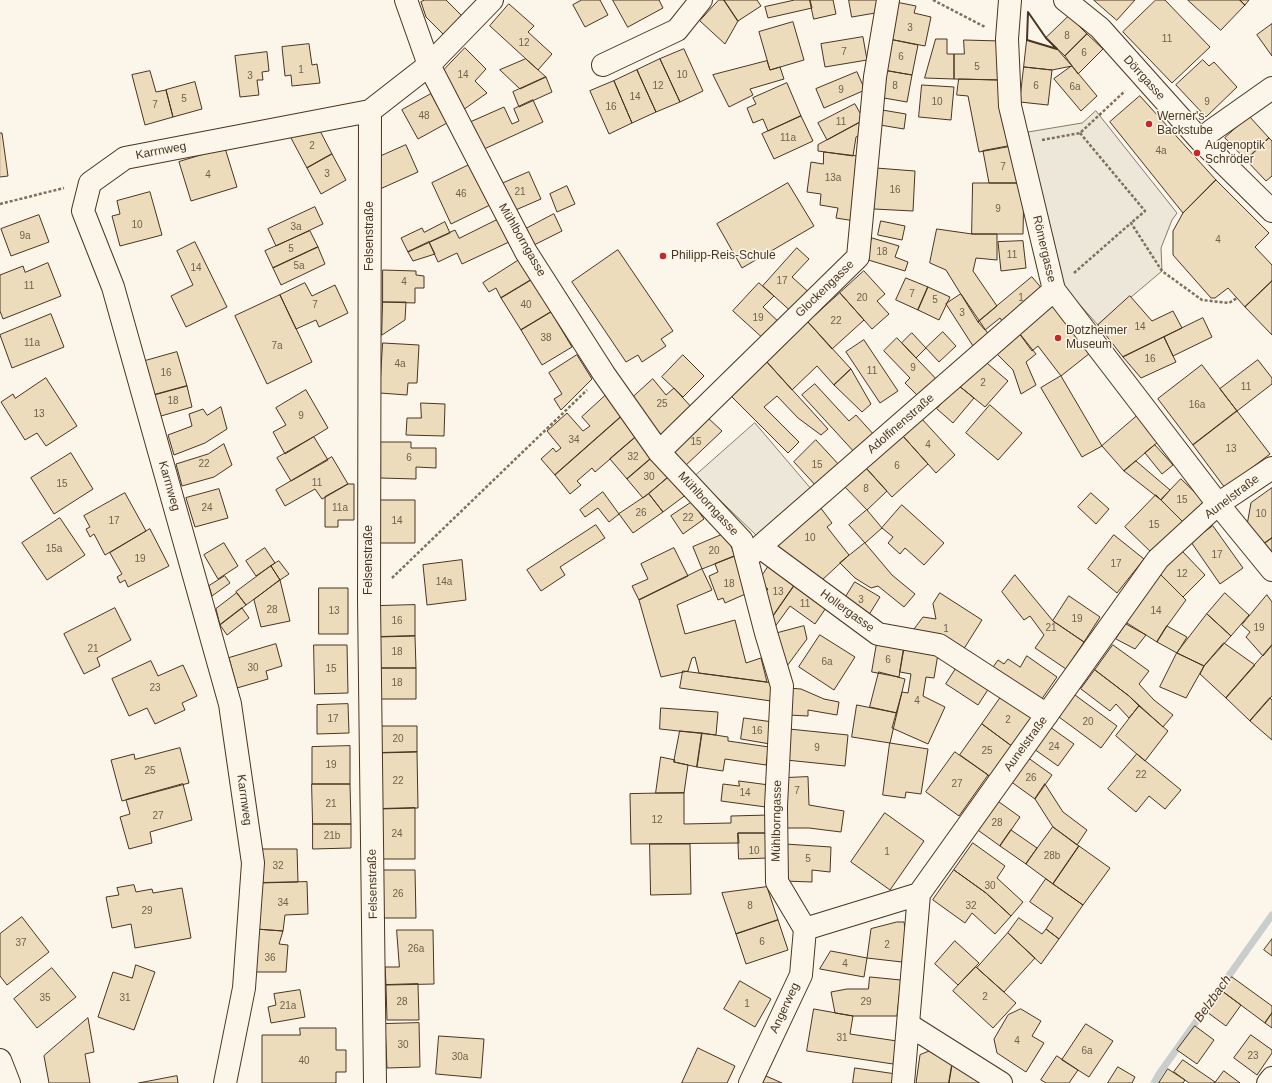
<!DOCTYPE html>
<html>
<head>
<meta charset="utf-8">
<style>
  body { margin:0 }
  canvas { display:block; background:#fbf6e9 }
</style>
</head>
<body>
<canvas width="1272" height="1083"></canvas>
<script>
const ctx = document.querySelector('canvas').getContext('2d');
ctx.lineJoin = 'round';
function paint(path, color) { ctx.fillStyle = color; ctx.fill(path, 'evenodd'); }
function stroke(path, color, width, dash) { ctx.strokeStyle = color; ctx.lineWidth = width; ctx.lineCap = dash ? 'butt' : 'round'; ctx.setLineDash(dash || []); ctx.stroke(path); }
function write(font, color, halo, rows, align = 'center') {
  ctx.font = font + ' Helvetica,sans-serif'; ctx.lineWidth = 3; ctx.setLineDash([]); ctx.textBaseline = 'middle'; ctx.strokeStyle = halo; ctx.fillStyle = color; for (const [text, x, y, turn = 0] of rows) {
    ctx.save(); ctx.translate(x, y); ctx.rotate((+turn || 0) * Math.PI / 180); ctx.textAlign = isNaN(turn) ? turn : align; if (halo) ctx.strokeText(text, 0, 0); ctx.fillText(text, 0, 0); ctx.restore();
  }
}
const parking = new Path2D(`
  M1096,111L1177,213L1172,220L1161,248L1162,271L1098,325L1061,284L1028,132L1082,123Z
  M755,423L812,490L758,537L695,476Z`);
const stream = new Path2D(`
  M1154,1083L1159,1074L1272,915`);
const building = new Path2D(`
  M425,0H446L463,17L445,36L426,17L421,2Z
  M582,0H600L608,15L585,27L573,5Z
  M613,0H659L663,8L628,27Z
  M719,0H724L738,21L725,44L700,21Z
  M724,0H757L761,6L738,21Z
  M795,0H810L812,8L768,18L765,7Z
  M810,0H833L836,14L814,19Z
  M849,0H879L881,12L852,17Z
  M1094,0H1135L1117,20Z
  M1156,0H1165L1210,47L1172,83L1123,32Z
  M1188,0H1240L1245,5L1221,30Z
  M1240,0H1249L1245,5Z
  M896,2L916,6L914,13L931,17L925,46L889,39Z
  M509,4L534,26L528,32L552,54L538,70L490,26Z
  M1069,16L1087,34L1065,56L1046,38Z
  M793,22L804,60L770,70L759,32Z
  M1272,24V56L1257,35Z
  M1087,34L1103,49L1078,74L1065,56Z
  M863,37L867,60L825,67L821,44Z
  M889,39L918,45L912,75L883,70Z
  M936,39H947V54H954V79L925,78Z
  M964,40L1001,41L1000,80L954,79V54H964Z
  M1027,40L1057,49L1072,66L1052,70L1024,67Z
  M309,44L312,65L317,64L320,83L292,86L291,75L285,76L282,47Z
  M465,48L486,69L475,81L487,93L463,110L444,70Z
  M684,49L703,91L680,102L660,59Z
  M267,52L269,71L262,72L263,80H257L259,95L240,97L235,56Z
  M526,59L546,77L520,89L500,70Z
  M660,59L680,102L656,112L637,70Z
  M1203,60L1209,66L1214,62L1237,87L1206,117L1176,85Z
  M767,61L770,70L780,67L784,79L750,89L753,95L729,107L713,75Z
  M1072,66L1097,96L1081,111L1054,79Z
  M1024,67L1052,70L1048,105L1020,102Z
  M637,70L656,112L632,123L614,81Z
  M883,70L912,75L907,102L878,97Z
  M150,71L156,92L166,90L173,117L145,125L132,75Z
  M857,72L865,90L824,108L816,89Z
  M546,77L552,92L519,107L513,92Z
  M959,79L1000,80L1012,146L979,152L968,96L957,95Z
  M614,81L632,123L609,134L590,91Z
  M195,82L202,109L173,117L166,90Z
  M787,83L801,116L768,131L763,119L753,123L747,108L756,104L753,98Z
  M922,85L954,87L951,120L919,117Z
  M431,94L447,123L418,139L402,110Z
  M1140,96L1216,180L1183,213L1110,122Z
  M533,100L543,122L482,150L470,122L504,107L512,124L519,121L514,109Z
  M855,104L864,120L827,140L818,123Z
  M882,110L906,114L904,129L880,125Z
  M801,116L813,141L774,159L762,134Z
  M1249,116L1269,138L1246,160L1225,138Z
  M864,120L861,134L856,137L853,156L818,151V145Z
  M317,125L332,154L307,168L291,138Z
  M0,133H2L8,176L0,177Z
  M1269,138L1272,141V176L1266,181L1246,160Z
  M406,145L418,172L380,189L379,157Z
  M1015,145L1024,183H989L983,151Z
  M225,148L237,187L191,201L179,162Z
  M824,152L858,156L855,221L836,218L838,208L820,205L821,194L807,192L811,162L823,164Z
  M332,154L346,180L321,194L307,168Z
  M471,164L490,205L451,224L432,183Z
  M876,168L915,171L913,211L874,209Z
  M529,172L541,199L511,212L499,185Z
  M1216,180L1269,233L1255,247L1272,265V281L1245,307L1228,288L1215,298H1211L1173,255V231L1183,213Z
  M788,183L814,226L742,268L717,224Z
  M973,183H1024L1023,234H972Z
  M567,186L575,204L557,212L550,194Z
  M150,192L162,235L120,246L112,216L120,214L117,201Z
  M315,207L323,224L276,246L268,229Z
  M554,214L562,231L530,247L522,231Z
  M39,215L49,242L11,256L1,229Z
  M499,219L509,242L462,264L457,253L438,262L429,242L455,230L459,238Z
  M881,221L905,226L902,240L878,235Z
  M445,222L450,233L408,252L401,238L422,228L424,232Z
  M937,229L972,234H997V260L976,258L973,271L997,306L978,322L946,270L930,263Z
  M310,231L318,247L273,268L265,251Z
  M872,238L899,246L895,257L908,262L905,271L865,259Z
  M1023,241L1026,268L1001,271L998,242Z
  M195,242L227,307L186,327L171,296L193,285L177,251Z
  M429,242L435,254L413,261L408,252Z
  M318,247L325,264L281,285L273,268Z
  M797,248L809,259L792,277L813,296L795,315L763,286Z
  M618,250L673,331L661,339L666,346L642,362L638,355L626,362L572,282Z
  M519,260L531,280L501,298L496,288L489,292L483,283Z
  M48,263L61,296L3,319L0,311V275L23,266L25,272Z
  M383,270L416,271V275L424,276V288H415V303L383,302Z
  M864,271L885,294L877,301L889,314L872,329L840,293Z
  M1032,277L1044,291L1004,324L1000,318L985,330L978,322Z
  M906,278L928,287L918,310L896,300Z
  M531,280L551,312L521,330L501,298Z
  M1272,281V335L1245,307Z
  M305,283L312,296L335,285L348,313L319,327L316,320L296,329L280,295Z
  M759,283L774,296L763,307L782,325L766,341L733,311Z
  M928,287L950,297L939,320L918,310Z
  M840,293L864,320L832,349L808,322Z
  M961,294L989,335L973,346L946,304Z
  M280,295L312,362L267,384L235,316Z
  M1130,296L1152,321L1173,311L1182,328L1123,357L1098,325Z
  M383,302H406L405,320L382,335Z
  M1051,302L1090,353L1061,376L1038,346L1032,351L1016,329Z
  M551,312L572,347L542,365L521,330Z
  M51,314L64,347L12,368L0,335Z
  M1203,318L1212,337L1173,356L1164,337Z
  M808,322L851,369L834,385L817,366L792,390L766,361Z
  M1016,329L1036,354L1026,362L1036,385L1021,394L1013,370L994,351Z
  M943,332L956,346L939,362L926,348Z
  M912,333L926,348L916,358L902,343Z
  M1164,337L1176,362L1141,378L1123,357Z
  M897,338L941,384L923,401L905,383L910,378L884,351Z
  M864,340L898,391L880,403L846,352Z
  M383,343L419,345L417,383H408L407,395L380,393Z
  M177,352L187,386L154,395L145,361Z
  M577,355L592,379L561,410L554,399L562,394L549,373Z
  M683,355L704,376L683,397L662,377Z
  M981,358L1008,381L985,407L958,385Z
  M1258,360L1272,378V384L1237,411L1220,389Z
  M766,361L828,429L821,435L798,418L777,396L764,407L799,442L788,453L729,394Z
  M1202,365L1237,411L1193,445L1158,399Z
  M851,369L871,404L862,412L834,385Z
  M1061,376L1102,446L1082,457L1041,388Z
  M46,378L77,426L46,446L37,433L25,440L1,402L13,394L15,398Z
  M653,379L666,395L674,388L693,409L662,436L631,399Z
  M815,384L849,421L856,415L875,436L856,454L802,395Z
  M958,385L974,398L953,423L937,409Z
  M187,386L192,407L161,416L154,395Z
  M306,390L328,428L285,454L273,432L286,425L276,408Z
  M605,396L623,415L555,475L541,459L553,448L556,452L561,448L547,431L567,413L583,431L590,426L582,417Z
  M421,403L445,404L444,436L406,435L407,418H421Z
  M990,405L1022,433L998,460L966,433Z
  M221,407L227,429L205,443L174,455L168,435L192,426L189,414L203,409L207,415Z
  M1237,411L1270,454L1225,488L1193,445Z
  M623,415L639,434L595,472L592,468L577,481L581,485L570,494L555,475Z
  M1137,416L1159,441L1124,471L1102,446Z
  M707,417L722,431L684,467L670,453Z
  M921,418L955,455L936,473L902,435Z
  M638,435L655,455L627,479L610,459Z
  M902,435L928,464L892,497L866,468Z
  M314,437L328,460L291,481L277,458Z
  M816,440L841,467L818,488L794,462Z
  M381,442H411V448H436V468L416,467V479L381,478Z
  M224,444L232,465L214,477L182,486L176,464L208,454Z
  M1155,445L1173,465L1162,474L1145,453Z
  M71,453L93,489L54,514L31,478Z
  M655,455L672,474L643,498L627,479Z
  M332,457L348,484L322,499L315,489L285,506L276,490Z
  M1136,461L1170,490L1161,500L1124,471Z
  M866,468L887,491L867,510L845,487Z
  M672,474L687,494L663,512L649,494Z
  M1181,479L1204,501L1183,522L1161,500Z
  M348,484H354V520H338V527H325V497Z
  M1272,488V538L1262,545L1247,525L1251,503Z
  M219,489L228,518L195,527L186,498Z
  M603,492L619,514L609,522L598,508L585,517L580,510Z
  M125,493L146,531L105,555L94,534L90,537L86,529L90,527L84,516Z
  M1091,493L1109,509L1096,524L1078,507Z
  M649,494L663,512L633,533L619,514Z
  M1156,495L1183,522L1153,554L1125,527Z
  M379,500H415V543H379Z
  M692,502L704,519L683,534L671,516Z
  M902,505L944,543L924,565L905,548L900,554L888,543L893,537L882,528Z
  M820,507L832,523L827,527L849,555L821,581L773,549Z
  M867,510L882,528L865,543L849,525Z
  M60,518L85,555L47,580L22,543Z
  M596,525L605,538L560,567L565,575L541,591L527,570Z
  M1213,526L1243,568L1220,584L1191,542Z
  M150,529L169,566L128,587L125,580L120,583L117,577L122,574L110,553Z
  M726,533L735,556L702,569L693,547Z
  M1114,535L1144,559L1117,593L1088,569Z
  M1272,538V559L1262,545Z
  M224,543L238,566L218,579L204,555Z
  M865,543L892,575L915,594L904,607L878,586L871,588L855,578L840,563Z
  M265,548L275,563L256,576L246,561Z
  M674,548L688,576L639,600L632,586L648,579L641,564Z
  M1182,551L1205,575L1183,597L1159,573Z
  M735,556L750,592L725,603L723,598L718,600L709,576L718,572L715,564Z
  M462,560L466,600L427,605L423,565Z
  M279,561L289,574L280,580L271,566Z
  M772,561L798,580L771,619L763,595L768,589L758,582Z
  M271,566L280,580L246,605L236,592Z
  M702,569L712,590L677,605L685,634L735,620L746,663L761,658L767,682L699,673L695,657L692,658L688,671L661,677L639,600Z
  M1159,573L1186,600L1167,626L1157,642L1127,623Z
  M1015,575L1053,621L1084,642L1066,669L1035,648L1044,635L1030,616L1024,620L1002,592Z
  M225,576L230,583L212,596L209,586Z
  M280,580L290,621L261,627L254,600Z
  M798,580L830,602L815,624L790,606L774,628L771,619Z
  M855,582L880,597L867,618L842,603Z
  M319,588H348V634H319Z
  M237,593L246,605L220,625L216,609Z
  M940,593L982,620L960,655L908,637L923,617L936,619L933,604Z
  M1225,593L1249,615L1231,636L1207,614Z
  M1267,595L1272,602V645L1263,656L1246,637L1250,632L1242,625Z
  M1069,596L1100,617L1084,642L1053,621Z
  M415,605V636L378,637L377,606Z
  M115,608L131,640L97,658L100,666L84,674L64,634Z
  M242,608L249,618L227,635L220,625Z
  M1207,614L1231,636L1204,666L1177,653Z
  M1126,624L1146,635L1135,649L1116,639Z
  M804,626L807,639L784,670L774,634Z
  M1167,626L1187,637L1177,653L1157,642Z
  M820,635L855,657L834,690L799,667Z
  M415,636L416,668H378V637Z
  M877,643L904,648L899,677L872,672Z
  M1224,643L1255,665L1226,698L1200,674L1204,666Z
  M276,644L282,666L266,671L268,679L237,688L229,658Z
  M314,645H347L348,693L315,694Z
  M1113,645L1149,671L1139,684L1154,700L1173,715L1163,727L1129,696L1095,670Z
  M1272,645V696L1250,721L1226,698Z
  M904,648L938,654L934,678L926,677L923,696L945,707L928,744L892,728L902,692L908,693L911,674L900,672Z
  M1177,653L1204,666L1186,698L1160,687Z
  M1027,656L1057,677L1039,703L991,670L998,660L1004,664L1008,659L1020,667Z
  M151,661L158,676L183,665L197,696L182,703L185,710L155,724L147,708L129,716L112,679Z
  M959,664L991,685L978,705L946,684Z
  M378,668H416V699H378Z
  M1095,670L1129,696L1139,706L1129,718L1116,704L1110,711L1081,689Z
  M683,671L773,683L771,701L680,688Z
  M879,672L905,679L897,713L870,707Z
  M788,688L801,689L824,699L839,702L837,715L808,710V716L788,715Z
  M1003,694L1035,716L1013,747L982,724Z
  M1075,695L1117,726L1101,748L1059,717Z
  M1270,698L1272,700V740L1250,721Z
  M348,704L349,733L317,734V705Z
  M857,705L897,713L890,743L852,737Z
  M1139,706L1168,731L1145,761L1116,736Z
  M661,708L718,712L716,735L660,729Z
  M744,718L773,722L770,744L741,739Z
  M982,724L1013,747L991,777L960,755Z
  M378,726H417V752L378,753Z
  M1050,727L1074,744L1058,766L1034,749Z
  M789,729L848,735L845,766L786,760Z
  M680,731L702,733L697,767L674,762Z
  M702,733L728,737V741L769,747L766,765L725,759L723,771L697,767Z
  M890,743L928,749L921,794L906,792L905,798L883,795Z
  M350,746V784H312V747Z
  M180,748L189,783L122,801L111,760L134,754L135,759Z
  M417,752L418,808L379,809L378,753Z
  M955,752L988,775L959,816L926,792Z
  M1137,754L1181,790L1165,809L1149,796L1136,812L1108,789Z
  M661,757L675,760L674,762L688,765L684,793H656Z
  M1027,757L1052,775L1035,799L1010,781Z
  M808,777L809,805L844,811L841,832L809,828H785V778Z
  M739,781L769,785L766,807L721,801L723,784L739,786Z
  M183,784L192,820L150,832L152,843L129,849L120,817L130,814L126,800Z
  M312,784H350L351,824H313Z
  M1045,784L1063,812L1087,830L1077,845L1053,827L1035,799Z
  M684,793V824L731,823V816L769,815V833H738L739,843L631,844L630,794Z
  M995,799L1020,817L1000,846L975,828Z
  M415,808V859H380L379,809Z
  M885,813L924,841L890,890L851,862Z
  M313,824H351V848L313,849Z
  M1053,827L1079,846L1053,884L1026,864Z
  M1011,830L1037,848L1026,864L1000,846Z
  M738,833H769V858L739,859Z
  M973,843L1005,866L997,878L1023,902L1011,916L986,893L954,870Z
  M650,844H690L691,894L651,895Z
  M785,844L831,847L830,872L812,870V882L783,881Z
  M1079,846L1110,868L1083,905L1053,884Z
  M258,849H297L298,882L259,883Z
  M380,870H415L416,918H381Z
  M954,870L986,893L1011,916L995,934L972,913L965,923L933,900Z
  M1046,879L1083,905L1059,939L1046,929L1053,918L1030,902Z
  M307,882L308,914L285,915L283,931L256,929L259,883Z
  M134,885L136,892L152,889L153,893L182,888L191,938L135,948L131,924L112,928L106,897L119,895L117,888Z
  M767,887L778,920L736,934L722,893Z
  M22,917L49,952L7,985L0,976V934Z
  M1019,918L1042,934L1046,929L1059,939L1041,964L1008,933Z
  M778,920L788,950L746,964L736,934Z
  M897,922H904L906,933L902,962L867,958L871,929Z
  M256,929L283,931L279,944L288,945L286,972H252Z
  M397,930H433L434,984L386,985L385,967H399Z
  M1008,933L1035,958L1004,992L977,968Z
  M1272,939V956L1264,950Z
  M955,941L979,963L958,985L935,964Z
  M831,951L867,958L864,977L820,969Z
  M136,965L155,972L134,1030L98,1017L113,972L132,978Z
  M976,967L1016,1003L993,1028L953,991Z
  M52,968L76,997L37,1028L14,999Z
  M870,977L901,980L897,1016H853L835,1013L831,992L847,989H868Z
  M1232,977L1272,1006V1013L1265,1023L1222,991Z
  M740,981L771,999L755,1027L724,1009Z
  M418,984L419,1020H387L386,985Z
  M300,990L305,1017L271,1023L268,1007L276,1005L274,994Z
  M1222,991L1241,1005L1226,1026L1207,1012Z
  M814,1009L853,1016L850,1034L897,1041L893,1064L807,1051Z
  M1021,1009L1041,1021L1032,1036L1044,1043L1026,1072L997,1053L994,1039L1008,1015Z
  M1272,1013V1028L1265,1023Z
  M88,1018L94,1052L85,1054L90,1083H49L44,1056Z
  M419,1023L420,1067L387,1068L385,1024Z
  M1086,1024L1113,1041L1089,1077L1062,1060Z
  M1195,1026L1214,1040L1197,1064L1177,1050Z
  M300,1028H336V1050H346V1072H336V1083H262V1035H300Z
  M1251,1035L1272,1050V1053L1257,1075L1234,1058Z
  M439,1036L484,1039L481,1078L436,1074Z
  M698,1048L735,1066L727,1083H682Z
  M930,1051L952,1065L949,1083H916L920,1055Z
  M1057,1056L1078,1070L1069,1083H1046L1041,1080Z
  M1183,1060L1215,1082V1083H1189L1174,1072Z
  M952,1065L981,1083H949Z
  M1118,1067L1135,1077L1132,1083H1108Z
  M855,1068L896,1074L894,1083H853Z
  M1168,1069L1185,1080L1183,1083H1159Z
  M1224,1071L1240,1083H1215Z
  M177,1076L178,1083H139Z
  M766,1076L782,1083H762Z`);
const path = new Path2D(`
  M933,0L985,27
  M1080,133L1145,211L1131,223
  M1042,140L1080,133L1125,91
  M0,204L64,188
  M1074,273L1131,223L1162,271L1202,300L1229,303L1237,298
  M392,578L587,390`);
const minor = new Path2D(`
  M406,0L429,65L526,252L604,374L659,452L742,541L766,633L782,686L776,806L777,882L805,929
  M1010,0L1007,39L1010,106L1054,290L1218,504L1272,570
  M1065,0L1100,28L1201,141L1272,211
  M603,65L677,30L701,0
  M370,111L369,600L375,1083
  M1201,141L1211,131L1272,88
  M659,452L858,257L875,77L888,0
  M760,547L878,634L939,645L1047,715
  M748,557L1054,290
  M805,929L919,894
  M909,1025L1001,1083
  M0,1060L9,1083
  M225,1083L244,988L253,863L230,704L113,287L83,211L90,183L125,158L370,111L429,65L492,0
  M750,1083L801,975L805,929
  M903,1083L919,894L1158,559L1218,504L1272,468
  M1268,1083L1272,1078`);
const wall = new Path2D(`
  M1028,12L1046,38L1057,49L1027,40Z`);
const markers = [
  [1149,124,4,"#c62828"],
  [1197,153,4,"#c62828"],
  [663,256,4,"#c62828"],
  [1058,338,4,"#c62828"]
];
const numberNames = [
  ["3",910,28],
  ["8",1067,36],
  ["11",1167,39],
  ["12",524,43],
  ["7",844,52],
  ["6",1084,53],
  ["6",901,57],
  ["5",977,67],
  ["1",301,70],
  ["14",463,75],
  ["10",682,75],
  ["3",250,76],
  ["12",658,86],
  ["8",895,86],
  ["6",1036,86],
  ["6a",1075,87],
  ["9",841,90],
  ["14",635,97],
  ["5",184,99],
  ["10",937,102],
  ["9",1207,102],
  ["7",155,105],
  ["16",611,107],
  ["48",424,116],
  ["11",841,122],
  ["11a",788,138],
  ["2",312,146],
  ["4a",1161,151],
  ["7",1003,167],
  ["3",327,174],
  ["4",208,175],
  ["13a",833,178],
  ["16",895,190],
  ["21",520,192],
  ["46",461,194],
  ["9",998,209],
  ["10",137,225],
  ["3a",296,227],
  ["9a",25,236],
  ["4",1218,240],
  ["5",291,249],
  ["18",882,252],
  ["11",1012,255],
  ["5a",299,266],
  ["14",196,268],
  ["17",782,281],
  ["4",404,282],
  ["11",29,286],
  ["7",912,294],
  ["20",862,298],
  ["1",1021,298],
  ["5",935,300],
  ["7",315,305],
  ["40",526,305],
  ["3",962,313],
  ["19",758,318],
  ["22",836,321],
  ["14",1140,327],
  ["38",546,338],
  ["11a",32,343],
  ["7a",277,346],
  ["16",1150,359],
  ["4a",400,364],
  ["9",913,368],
  ["11",872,371],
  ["16",166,373],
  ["2",983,383],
  ["11",1246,387],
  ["18",173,401],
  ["25",662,404],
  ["16a",1197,405],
  ["13",39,414],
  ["9",301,416],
  ["34",574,440],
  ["15",696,442],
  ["4",928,445],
  ["13",1231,449],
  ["32",633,457],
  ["6",409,458],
  ["22",204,464],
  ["15",817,465],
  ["6",897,466],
  ["30",649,477],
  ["11",317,483],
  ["15",62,484],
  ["8",866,489],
  ["15",1182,500],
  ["24",207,508],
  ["11a",340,508],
  ["26",641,513],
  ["10",1261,514],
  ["22",688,518],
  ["17",114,521],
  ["14",397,521],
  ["15",1154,525],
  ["10",810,538],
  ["15a",54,549],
  ["20",714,551],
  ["17",1217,555],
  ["19",140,559],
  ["17",1116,564],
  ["12",1182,574],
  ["14a",444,582],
  ["18",729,584],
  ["13",778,592],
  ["3",861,600],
  ["11",805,604],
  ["28",272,610],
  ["13",334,611],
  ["14",1156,611],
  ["19",1077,619],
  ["16",397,621],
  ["21",1051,628],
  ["19",1259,628],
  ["1",946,629],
  ["21",93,649],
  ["18",397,652],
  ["6",888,660],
  ["6a",827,662],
  ["30",253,668],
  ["15",331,669],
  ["18",397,683],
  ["23",155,688],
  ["4",917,701],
  ["17",333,719],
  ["2",1008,720],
  ["20",1088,722],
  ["16",757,731],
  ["20",398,739],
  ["24",1054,747],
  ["9",817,748],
  ["25",987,751],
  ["19",331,765],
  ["25",150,771],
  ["22",1141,775],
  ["26",1031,778],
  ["22",398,781],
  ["27",957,784],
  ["7",797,791],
  ["14",745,793],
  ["21",331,804],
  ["27",158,816],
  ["12",657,820],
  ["28",997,823],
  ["24",397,834],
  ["21b",332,836],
  ["10",754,851],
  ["1",887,852],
  ["28b",1052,856],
  ["5",808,859],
  ["32",278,866],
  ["30",990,886],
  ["26",398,894],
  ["34",283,903],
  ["8",750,906],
  ["32",971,906],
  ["29",147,911],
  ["6",762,942],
  ["37",21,943],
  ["2",887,945],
  ["26a",416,949],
  ["36",270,958],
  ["4",845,964],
  ["2",985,997],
  ["35",45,998],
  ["31",125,998],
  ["28",402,1002],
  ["29",866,1002],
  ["1",747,1004],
  ["21a",288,1006],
  ["31",842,1038],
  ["4",1017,1041],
  ["30",403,1045],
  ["6a",1087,1051],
  ["23",1253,1056],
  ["30a",460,1057],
  ["40",304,1061]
];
const streetNames = [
  ["Dörrgasse",1144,78,48],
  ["Karrnweg",161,151,-11],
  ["Felsenstraße",370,236,-90],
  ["Mühlborngasse",522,240,60],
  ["Römergasse",1044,249,77],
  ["Glockengasse",825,289,-44],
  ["Adolfinenstraße",901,424,-41],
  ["Karrnweg",169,486,74],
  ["Aunelstraße",1232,497,-37],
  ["Mühlborngasse",708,504,47],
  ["Felsenstraße",369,560,-90],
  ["Hollergasse",847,611,36],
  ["Aunelstraße",1026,744,-54],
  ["Karrnweg",244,800,82],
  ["Mühlborngasse",777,821,-89],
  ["Felsenstraße",373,884,-91],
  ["Angerweg",785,1008,-65]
];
const poiNames = [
  ["Werner's",1157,117],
  ["Backstube",1157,131],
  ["Augenoptik",1205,146],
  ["Schröder",1205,160],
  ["Philipp-Reis-Schule",671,256],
  ["Dotzheimer",1066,331],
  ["Museum",1066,345]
];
const waterNames = [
  ["Belzbach",1213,999,-55]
];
paint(parking, '#ede7d9');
stroke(parking, '#887966', 1);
stroke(stream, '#c9cecd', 7);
paint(building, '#ecdcbc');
stroke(building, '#4a3520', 1);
stroke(minor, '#4a3520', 24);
stroke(path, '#7f6f5c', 2.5, [3, 2]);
stroke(minor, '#fbf6e9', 22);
stroke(wall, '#4a3520', 2);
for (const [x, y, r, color] of markers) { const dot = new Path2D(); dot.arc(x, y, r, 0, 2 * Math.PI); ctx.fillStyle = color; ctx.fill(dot); stroke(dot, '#fbf6e9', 1.5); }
write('10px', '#725f47', null, numberNames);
write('12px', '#4a3520', '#fbf6e9', streetNames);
write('12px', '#4a3520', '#fbf6e9', poiNames, 'left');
write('italic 13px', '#4a3520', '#fbf6e9', waterNames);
</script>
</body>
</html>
